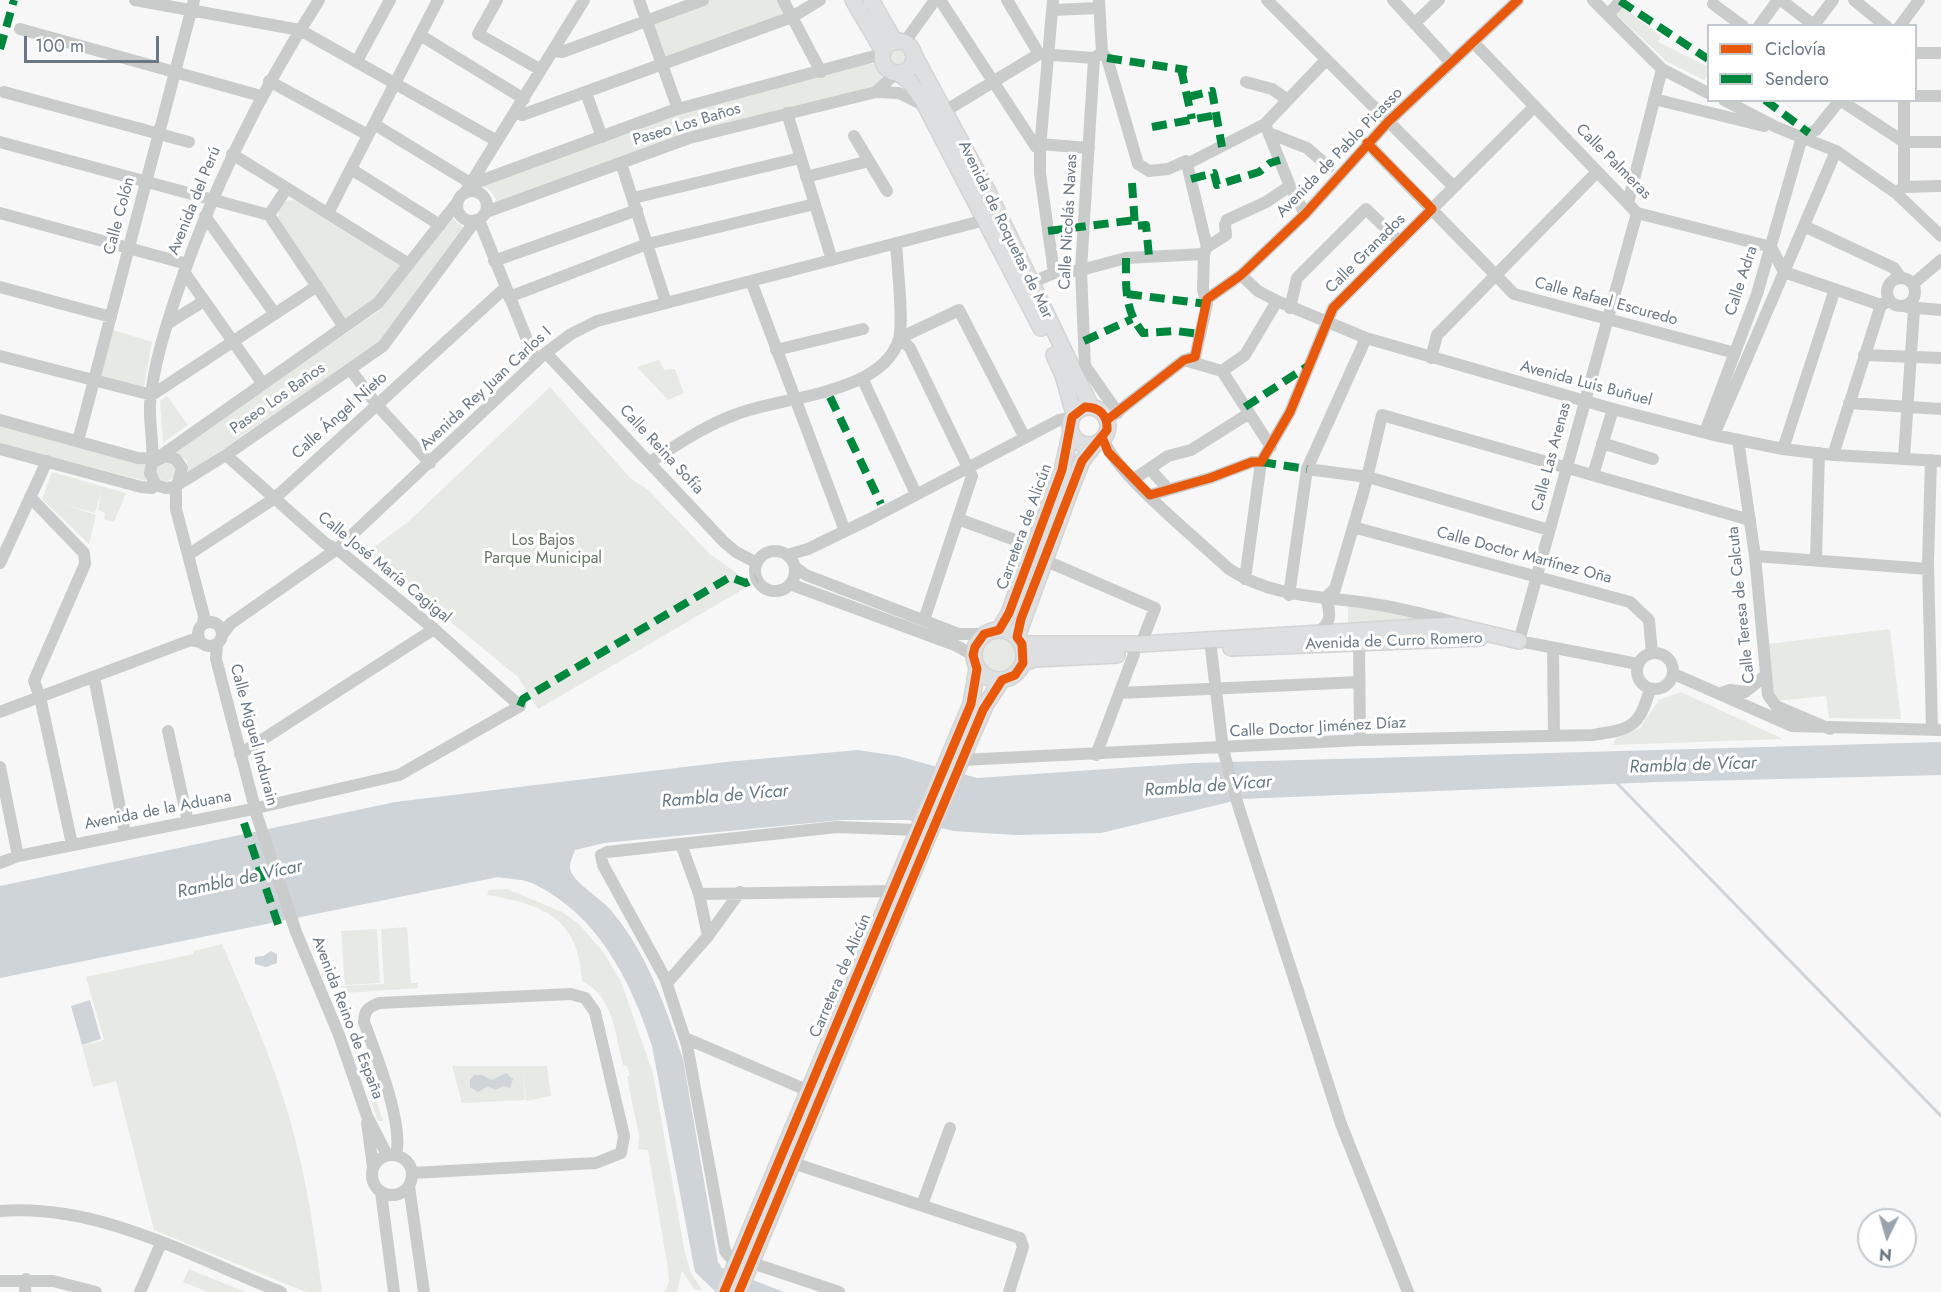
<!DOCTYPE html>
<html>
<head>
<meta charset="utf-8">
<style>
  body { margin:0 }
  #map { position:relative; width:1941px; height:1292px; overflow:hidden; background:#f7f7f7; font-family:Jost,sans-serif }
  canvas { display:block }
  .legend { position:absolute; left:1707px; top:24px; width:210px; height:78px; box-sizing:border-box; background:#fff; border:2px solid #c3c9ce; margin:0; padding:8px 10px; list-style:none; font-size:18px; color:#6a7885 }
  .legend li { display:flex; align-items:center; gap:12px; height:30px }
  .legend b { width:30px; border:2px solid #c3c9ce }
  .north { position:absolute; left:1857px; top:1208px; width:60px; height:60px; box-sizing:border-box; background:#fff; border:2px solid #c3c9ce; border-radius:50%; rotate:185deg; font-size:16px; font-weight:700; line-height:24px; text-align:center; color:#6a7885 }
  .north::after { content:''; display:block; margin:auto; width:21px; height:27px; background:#9ba4ad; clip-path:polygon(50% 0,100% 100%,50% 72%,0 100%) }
  .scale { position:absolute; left:24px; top:36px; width:135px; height:27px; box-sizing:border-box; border:3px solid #6a7885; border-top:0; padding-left:8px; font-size:18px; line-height:21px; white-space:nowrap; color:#6a7885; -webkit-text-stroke:4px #fff; paint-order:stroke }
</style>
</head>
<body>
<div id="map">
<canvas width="1941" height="1292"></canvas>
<ul class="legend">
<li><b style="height:8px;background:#e8590c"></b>Ciclovía</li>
<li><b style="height:8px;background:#00873e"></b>Sendero</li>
</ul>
<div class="north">N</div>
<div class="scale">100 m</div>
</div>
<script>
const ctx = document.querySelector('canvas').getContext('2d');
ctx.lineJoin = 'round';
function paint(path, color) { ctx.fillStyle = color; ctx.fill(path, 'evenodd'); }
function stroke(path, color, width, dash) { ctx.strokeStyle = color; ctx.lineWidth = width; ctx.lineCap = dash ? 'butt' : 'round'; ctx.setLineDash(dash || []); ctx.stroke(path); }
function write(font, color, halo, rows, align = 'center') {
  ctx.font = font + ' Jost,sans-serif'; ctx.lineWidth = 6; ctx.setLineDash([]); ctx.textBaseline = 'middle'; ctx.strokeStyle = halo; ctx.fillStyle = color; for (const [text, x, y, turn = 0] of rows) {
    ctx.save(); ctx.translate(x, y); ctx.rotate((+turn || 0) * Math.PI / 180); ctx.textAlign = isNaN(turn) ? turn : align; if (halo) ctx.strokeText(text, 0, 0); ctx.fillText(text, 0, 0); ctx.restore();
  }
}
const green = new Path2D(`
  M703,0H783L792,17L662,65L646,21Z
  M1621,6L1661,36L1658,42L1708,67V74L1704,80L1666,61L1615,13Z
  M888 57a10 10 0 1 1 20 0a10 10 0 1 1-20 0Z
  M868,63L877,65L882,78L877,86L494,205L496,199L489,189L480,187L671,114Z
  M294,200L401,266L373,303L347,320L278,222L279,207L284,201Z
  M452,218L463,227L380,341L188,473L187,460L174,451L379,311Z
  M110,329L152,342L144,387L98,376Z
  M659,360L664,370L675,369L684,393L668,400L637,367Z
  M550,387L631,479L647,489L710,554L752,584L538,709L518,677L366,553L408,522Z
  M167,396L188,425L163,443L160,401Z
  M0,425L145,465L146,481L0,444Z
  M156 471a10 10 0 1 1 20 0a10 10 0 1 1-20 0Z
  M52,472L126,493L114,522L104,519L105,513L98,510L102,490L95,513L63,504L96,515L89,544L42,499Z
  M1348,606L1441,621L1348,624Z
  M1890,629L1901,719L1829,718L1826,696L1775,701L1768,644Z
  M980 655a19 19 0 1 1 38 0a19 19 0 1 1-38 0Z
  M1681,692L1783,739L1613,745L1616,738L1640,728L1659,700Z
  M507,889L562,912L579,924L604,953L621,982L653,1073L685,1253L691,1273L702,1290H695L682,1271L677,1292H664L669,1282L668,1269L648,1150L638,1149L639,1136L627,1077L630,1075L627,1066L623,1065C615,1034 614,997 582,981C579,918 543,904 487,895L489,890Z
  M407,927L411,983H418V988L344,993L341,986L384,984L381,929Z
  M377,929L380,983L345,985L341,931Z
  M222,944C247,1002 273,1060 290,1120C306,1176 315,1234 322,1292H306L154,1230L116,1081L93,1087L82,1046L104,1040L86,977L193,954L194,951Z
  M341,999L383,1121H378L337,1000Z
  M452,1066H547L551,1096L526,1101L523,1069L525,1100L462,1103Z
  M189,1269L245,1292H208L183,1282Z`);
const water = new Path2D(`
  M1941,742V775L1659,782L1242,799L1101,833L1016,835L953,831L908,820H842L604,843L575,850C573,856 568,865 571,872C578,886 604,900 614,914C648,956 666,1008 683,1059L718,1262L722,1268L784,1292H716L695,1272L652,1046C631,981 598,915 534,884C524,879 509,879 498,877L0,978V886L395,802L726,762L858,750L898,756L977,778L1193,763Z
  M271,951L277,954V963L266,967L255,964V957L263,956Z
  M90,1000L101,1039L82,1045L71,1006Z
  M506,1073L513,1079L510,1088L503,1086L495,1090L488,1086L478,1092L470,1087V1080L474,1075H482L492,1080Z`);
const stream = new Path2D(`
  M1614,780L1941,1116`);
const minor = new Path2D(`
  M135,0L300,30L497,141
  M497,0L478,34L541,70
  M639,0L678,109
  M783,0L821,72
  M940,0L1036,147L1040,148
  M1007,0L1039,54
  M1053,0L1040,148V173L1054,273
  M1099,0L1102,53L1107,58L1138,164L1149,171L1168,169L1186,161L1187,164
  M1267,0L1454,187
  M1393,0L1451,63
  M1593,0L1662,69L1708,93
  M1781,0L1815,26
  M1854,0L1886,26
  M1713,4L1743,26
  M1052,10L1099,8
  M1608,15L1621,0
  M1415,23L1439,0
  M1814,25L1833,0
  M1759,26L1778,0
  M1900,26L1919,0
  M20,29L261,96
  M420,35L524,99
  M1473,42L1637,213L1771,247L1784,272L1881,305L1890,301
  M904,43L935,0
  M553,51L562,52L703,0
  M1916,53H1941
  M1094,58L1081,270L1085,366L1118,413
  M357,61L390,0
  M269,81L368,135
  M1246,82L1272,89L1288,100
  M4,92L189,142
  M876,92L899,93L925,106
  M586,93L602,137
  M1916,96H1941
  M1654,99L1764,126
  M1724,100L1776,127L1836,151L1896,193L1941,236
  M1840,100L1904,142H1941
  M1904,100V187
  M945,111L1039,54L1094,58L1100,54
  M515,112L522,115L792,17L820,0
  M787,113L832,260
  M374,124L472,184L674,110L882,54
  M1265,124L1290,186L1305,214
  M1269,133L1307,148L1329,167
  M854,136L887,191
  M0,142L269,215L344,327
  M1367,143L1514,294L1735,353
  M1040,144L1089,148
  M232,154L409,264
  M621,163L666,303
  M1187,164L1265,124L1326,60
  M351,169L440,225
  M806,177L869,161
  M457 206a15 15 0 1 1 30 0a15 15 0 1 1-30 0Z
  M466,191L584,0
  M1897,192L1904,187L1941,186
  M633,198L800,158
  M1628,203L1662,69
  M486,212L689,138L876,92L896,73
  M0,213L187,264
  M328,213L438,0
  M1637,213L1519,641L1638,664
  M269,215L287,188
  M205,216L275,314
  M479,220L536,362
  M1804,226L1894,268L1901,278
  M1207,247L1226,235L1225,225L1227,220L1266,202L1290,186
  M494,261L637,210
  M184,272L263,384
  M1241,275L1258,291L1277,301L1366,338L1613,409L1714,435L1783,449L1833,455L1941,461
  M1887 292a14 14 0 1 1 28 0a14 14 0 1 1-28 0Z
  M751,281L845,531
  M1031,283L1054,273L1081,270L1126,258L1204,254
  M1913,284L1941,260
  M0,287L111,317
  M509,297L647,244L815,204
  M1207,299L1241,275L1305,214L1388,122L1518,0
  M1907,307L1941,310
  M1290,308L1297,278L1366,209L1400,242
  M167,324L204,301
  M776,350L863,329
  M546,353L724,542L736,552L757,563
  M1864,355L1941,358
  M0,356L152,395L317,286
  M1431,358L1437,335L1597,172
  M1184,360L1222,371L1271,447
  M350,369L377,405L430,463
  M1222,371L1245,355L1277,301
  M863,380L916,494
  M1849,403L1941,409
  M0,420L138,458L157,459
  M1107,420L1184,360L1195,357L1207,304L1203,290L1204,254L1207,247L1187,164
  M1705,432L1757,294L1802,137L1816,130L1840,100
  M1714,435L1836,151
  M1103,439C1117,475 1197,539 1229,569C1271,597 1318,596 1367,603C1395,607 1424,614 1453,622
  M1738,440L1755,556L1768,695L1776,706L1830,729
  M78,441L194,0
  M1602,443L1653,459
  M0,449L141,487L152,488L156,485
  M1783,449L1835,289
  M1833,455L1881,305
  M159,457L378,303L456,204
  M1904,458L1914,309
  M1931,460L1928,563L1932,730
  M650,462C678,444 706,425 737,414C784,396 883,394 899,339C904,323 897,263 896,243
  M152,463C154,444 149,424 150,404C153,366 166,326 178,290C213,187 261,91 319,0
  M1150,469L1168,489
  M1307,469L1368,477L1549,530
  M1593,475L1613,409
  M1134,479L1168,456L1191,450L1248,414
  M178,483L182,468L176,459L165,456L152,463L150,473L156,485L166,488L174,487L226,455L383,346L476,220
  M176,485V509L204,616L203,624
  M1150,495L1210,478L1252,462H1261
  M30,497L84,553L85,564L34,681L40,697L72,844
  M958,519L1034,547
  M1353,527L1630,602L1649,620L1652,653
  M755 571a20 20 0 1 1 40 0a20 20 0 1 1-40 0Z
  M188,555L275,498L505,288
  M787,555L808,549L870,519L1059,420L1072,417
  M1755,556L1928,569
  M1816,559L1819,453
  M1044,560L1155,608L1141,644
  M0,563L47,461
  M795,567L806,575L959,634H984
  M1245,579L1261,462L1290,412L1333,308L1535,106
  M790,584L955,645L973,655
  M1289,595L1307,469L1366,338
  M1326,597L1335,589L1364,490L1382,415L1750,520
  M924,620L972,476L910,348L900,338L959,310L1025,438
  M198 634a12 12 0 1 1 24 0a12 12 0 1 1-24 0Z
  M1318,632C1333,622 1330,613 1326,597
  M223,634L230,624L337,549L543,355L571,334L597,321L985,220
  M1359,643L1360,740
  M217,644L216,659L257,816L296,932L339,1035L367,1116L387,1155
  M1553,648L1554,736
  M1211,649L1223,749L1238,805L1341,1124L1408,1292
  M1637 671a18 18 0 1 1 36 0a18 18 0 1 1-36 0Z
  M1674,674L1792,726L1941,730
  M94,677L125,833
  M1120,693L1359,682
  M1719,694L1730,690L1745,692L1765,676
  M0,712L191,640L201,642
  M168,731L188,822
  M240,754L434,629
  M1096,755L1134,654
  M962,760L1360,740L1593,735C1631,729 1639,728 1650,689
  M0,767L18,856
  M681,844L699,894L893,891
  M0,863L18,856L248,810L399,775L520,706L434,629L337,549L326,544L226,455
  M699,894L708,936
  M667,983L708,936L740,892
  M685,1038L809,1091
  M367,1123L373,1167
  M396,1155C404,1123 376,1055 364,1022C364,1010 369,1007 379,1003L571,994L585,998L595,1012L624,1136L621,1153L596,1163L412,1173
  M372 1175a20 20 0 1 1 40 0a20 20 0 1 1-40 0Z
  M793,1163L1020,1238L1023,1247L1009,1292
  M409,1186L424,1292
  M381,1192L394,1292
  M922,1205L950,1128
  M0,1211C100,1203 191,1257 281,1292
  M752,1263L839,1292
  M736,1264L725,1251L687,1045L665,978L603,865L601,855L607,852L837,827L918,830
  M0,1281H53L96,1292
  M25,1292L26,1279
  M140,1292L161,1243`);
const major = new Path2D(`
  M853,0L883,51
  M871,0L895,42
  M882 57a16 16 0 1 1 32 0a16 16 0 1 1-32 0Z
  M914,55L987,190L1091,407
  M898,73L909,81L922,99L1041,328
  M1054,355L1063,375L1074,414
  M1070 426a19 19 0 1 1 38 0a19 19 0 1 1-38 0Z
  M974 655a25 25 0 1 1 50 0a25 25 0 1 1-50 0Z
  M999,630L1009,613L1062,470L1071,432
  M1017,637L1072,486L1082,461L1095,444
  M1022,644H1141L1452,625L1519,641
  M1231,648L1480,638
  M1023,663L1035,659L1117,655
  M724,1292L971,704L977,669
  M739,1292L929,834L986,704L1002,680`);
const quiet = new Path2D(`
  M1620,1L1708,59
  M0,49L14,0
  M1107,58L1187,70
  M1181,69L1192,119
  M1188,97L1212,91L1222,147
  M1765,100L1809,133
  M1152,127L1217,115
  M1191,179L1214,173L1217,185L1259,172L1270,163L1280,160
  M1132,183L1135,226L1146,225L1149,256
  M1048,231L1135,220
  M1126,258C1126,288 1124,309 1143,333L1176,331L1201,334
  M1127,294L1207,304
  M1084,341L1132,319
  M830,397L881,504
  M1245,407L1308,366
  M1261,462L1307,469
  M520,706L523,699L730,577L746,583L756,578
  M244,823L280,930`);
const cycleway = new Path2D(`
  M1107,420L1184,360L1195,357L1207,299L1241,275L1305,214L1388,122L1518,0
  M1103,439L1108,452L1150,495L1210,478L1252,462H1261L1290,412L1333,308L1432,209L1367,143
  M724,1292L971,704L977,669L973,655L975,647L984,634L999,630L1009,613L1062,470L1072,417L1085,407C1099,407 1108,415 1107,430L1082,461L1021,619L1017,637L1022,644L1023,663L1015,675L1002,680L983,710L739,1292`);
const streetNames = [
  ["Paseo Los Baños",687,125,-17],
  ["Avenida de Pablo Picasso",1340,153,-46],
  ["Calle Palmeras",1613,162,45],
  ["Avenida del Perú",195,201,-68],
  ["Calle Colón",120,216,-75],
  ["Calle Nicolás Navas",1069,222,-87],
  ["Avenida de Roquetas de Mar",1005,230,64],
  ["Calle Granados",1366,254,-45],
  ["Calle Adra",1742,281,-72],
  ["Calle Rafael Escuredo",1606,302,15],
  ["Avenida Luis Buñuel",1586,384,15],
  ["Avenida Rey Juan Carlos I",486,389,-43],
  ["Paseo Los Baños",278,399,-35],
  ["Calle Ángel Nieto",340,416,-42],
  ["Calle Reina Sofía",661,450,47],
  ["Calle Las Arenas",1552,457,-75],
  ["Carretera de Alicún",1025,527,-70],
  ["Calle Doctor Martínez Oña",1524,556,15],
  ["Calle José María Cagigal",384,568,39],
  ["Calle Teresa de Calcuta",1742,605,-96],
  ["Avenida de Curro Romero",1394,642,-2],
  ["Calle Doctor Jiménez Díaz",1318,728,-3],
  ["Calle Miguel Indurain",253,735,75],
  ["Avenida de la Aduana",158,811,-11],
  ["Carretera de Alicún",841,976,-67],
  ["Avenida Reino de España",347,1018,69]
];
const parkNames = [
  ["Los Bajos",543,541],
  ["Parque Municipal",543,559]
];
const waterNames = [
  ["Rambla de Vícar",1693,766,-2],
  ["Rambla de Vícar",1208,787,-4],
  ["Rambla de Vícar",725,797,-5],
  ["Rambla de Vícar",240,880,-12]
];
paint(green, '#e6e9e4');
paint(water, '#ced4d8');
stroke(stream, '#ced4d8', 3);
stroke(major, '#d4d4d5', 18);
stroke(minor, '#cacccc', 12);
stroke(major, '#dedfe0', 15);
stroke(quiet, '#00873e', 8, [15, 8]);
stroke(cycleway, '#e8590c', 9);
write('16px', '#6a7885', '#fff', streetNames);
write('16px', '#677764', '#fff', parkNames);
write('italic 18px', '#667880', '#fff', waterNames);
</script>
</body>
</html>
